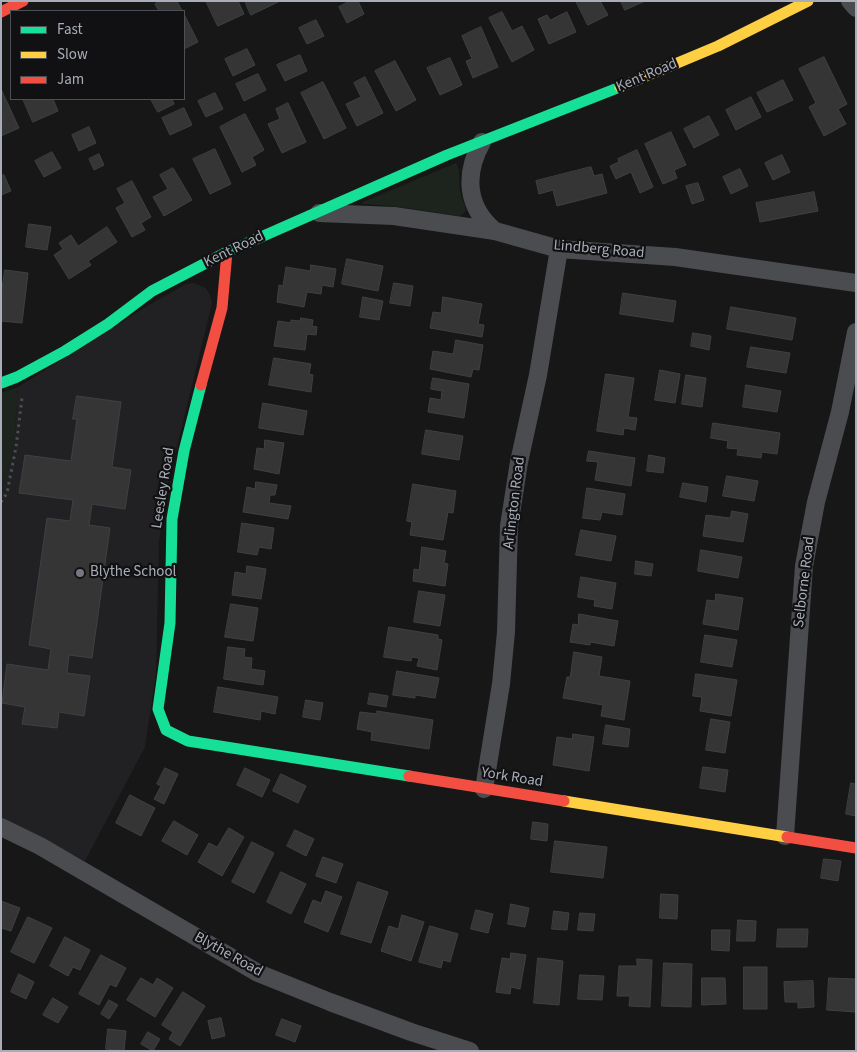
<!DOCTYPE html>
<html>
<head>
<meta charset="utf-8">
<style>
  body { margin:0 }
  #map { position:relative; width:857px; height:1052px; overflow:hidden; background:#171717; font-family:"Source Sans 3",sans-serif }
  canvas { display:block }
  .frame { position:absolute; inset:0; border:2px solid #a8adb8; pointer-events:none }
  .legend { position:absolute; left:10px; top:10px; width:175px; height:90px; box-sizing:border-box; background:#111113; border:1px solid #4d4f55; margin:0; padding:6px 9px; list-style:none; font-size:15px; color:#a8adb8 }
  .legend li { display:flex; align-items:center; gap:10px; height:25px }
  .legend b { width:25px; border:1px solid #4d4f55 }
</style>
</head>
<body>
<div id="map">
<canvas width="857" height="1052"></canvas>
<div class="frame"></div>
<ul class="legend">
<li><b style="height:6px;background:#16e098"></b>Fast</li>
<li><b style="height:6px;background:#ffcf43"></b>Slow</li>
<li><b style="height:6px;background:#f24e42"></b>Jam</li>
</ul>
</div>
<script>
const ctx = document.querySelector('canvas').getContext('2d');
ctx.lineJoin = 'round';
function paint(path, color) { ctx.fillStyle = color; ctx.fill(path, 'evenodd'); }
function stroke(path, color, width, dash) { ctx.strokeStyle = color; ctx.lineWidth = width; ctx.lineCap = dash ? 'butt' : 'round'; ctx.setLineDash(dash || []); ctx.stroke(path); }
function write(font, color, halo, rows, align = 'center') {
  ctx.font = font + ' "Source Sans 3",sans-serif'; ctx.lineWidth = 4.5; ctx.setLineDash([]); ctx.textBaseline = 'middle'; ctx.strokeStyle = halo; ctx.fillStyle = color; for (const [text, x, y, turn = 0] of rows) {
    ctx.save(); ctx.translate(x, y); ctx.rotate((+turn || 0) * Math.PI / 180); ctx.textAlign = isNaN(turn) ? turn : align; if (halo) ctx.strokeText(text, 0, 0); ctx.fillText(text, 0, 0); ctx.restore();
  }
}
const built = new Path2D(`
  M194,283L206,288L210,295L212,303L166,492L159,542L156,674L145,747L85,861L1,818V490L14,449L18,387L149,305L186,284Z`);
const green = new Path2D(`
  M456,163C461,170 458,182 460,191C461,198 465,204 466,211L462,215L458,216L393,206L363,204V202Z
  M18,387L14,449L1,490V393Z`);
const building = new Path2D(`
  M161,1H177L182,11H159L155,4Z
  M206,1H238L244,14L218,26Z
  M245,1H280L251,15Z
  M350,1H358L364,14L347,23L339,7Z
  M576,1H600L608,15L588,25Z
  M621,1H645L625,10Z
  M502,12L512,31L522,26L534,50L512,62L489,18Z
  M567,12L576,32L549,44L538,19L547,15L550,20Z
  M184,14L198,42L184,49Z
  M316,20L324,36L307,44L299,28Z
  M481,27L498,67L473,78L466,61L472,59L462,36Z
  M247,49L255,65L233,76L225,59Z
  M300,55L307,71L285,81L277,65Z
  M824,57L847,104L838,109L846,124L824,136L809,107L816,103L799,69Z
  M450,58L462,85L440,95L427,68Z
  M395,61L416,100L396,111L375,71Z
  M258,74L266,90L244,101L236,84Z
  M365,77L383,113L357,126L346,104L361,97L354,83Z
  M783,80L793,100L767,112L757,93Z
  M323,82L346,128L324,139L301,93Z
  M1,89L19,128L1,136Z
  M215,93L223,109L206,117L198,101Z
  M751,97L761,117L736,130L726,110Z
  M23,99H53L58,111L33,122Z
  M151,99H172L174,104L158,112Z
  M288,103L306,142L282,153L268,124L280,119L276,109Z
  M184,108L192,125L170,135L162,118Z
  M245,114L264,150L252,157L256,165L242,172L220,127Z
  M709,116L719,135L694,148L684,129Z
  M89,127L96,143L79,151L72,135Z
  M671,132L686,165L674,170L677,178L663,184L645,144Z
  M215,149L231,184L210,194L193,159Z
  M637,150L653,187L640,193L631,172L616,179L610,166L619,162L618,159Z
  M52,152L61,168L44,177L35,161Z
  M99,154L104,165L94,170L89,159Z
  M782,155L790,172L773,180L765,163Z
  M591,167L594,176L602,174L607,193L557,206L553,190L539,194L536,181Z
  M173,168L192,200L164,216L153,197L168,189L160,175Z
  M740,169L748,186L731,194L723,177Z
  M4,175L11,191L1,195V176Z
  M132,181L151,217L141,223L145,230L132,237L116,208L125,203L117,189Z
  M698,183L704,200L692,204L686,186Z
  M814,192L818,211L760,222L756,203Z
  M29,224L51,227L47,250L26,247Z
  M107,227L117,242L88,261L91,265L69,279L54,255L63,249L59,243L71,235L78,246Z
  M347,259L383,266L378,291L342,284Z
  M311,265L336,269L333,287L322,285L321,294L307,292L304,307L277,302L279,285L283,286L286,267L310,271Z
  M5,270L28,273L22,323L1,321V297Z
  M394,283L413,286L410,306L390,303Z
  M623,293L676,301L673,322L620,314Z
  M363,297L383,301L379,320L360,317Z
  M443,297L482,304L478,324L484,325L482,337L430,328L433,312L441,313Z
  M731,307L796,318L792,340L727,329Z
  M301,318L313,320L312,326L317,327L316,335L307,334L305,350L274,346L278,321L291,323V320L300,321Z
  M693,333L711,336L709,350L691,346Z
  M456,340L483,345L479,370L473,369L471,377L430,369L433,351L453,354Z
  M751,347L790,353L786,373L747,367Z
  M274,358L311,364L309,374L313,375L311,392L269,385Z
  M660,370L680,374L675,403L655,400Z
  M606,374L634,378L628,417L637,418L635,430L624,428L623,435L597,431Z
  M686,375L706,378L702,407L682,404Z
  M433,378L469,384L464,418L428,412L430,398L441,400L442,391L431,389Z
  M746,385L781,391L777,412L743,407Z
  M77,396L121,402L112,467L131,470L125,509L92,504L89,525L110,528L92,658L69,655L67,673L90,676L84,716L59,712L57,728L22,724L25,707L2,703L7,664L48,670L51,649L29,645L47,518L70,521L73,500L19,493L25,455L71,461L77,419H73Z
  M263,403L307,411L303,435L259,428Z
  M713,423L780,433L777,454L762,452L761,458L737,455L738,449L727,448L728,441L711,438Z
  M426,430L463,436L459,460L422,454Z
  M265,440L284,443L279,474L254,469L257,448L264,449Z
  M589,451L635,458L631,486L595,480L598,462L587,461Z
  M649,455L665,458L663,473L647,471Z
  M727,476L758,481L754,501L723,496Z
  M256,482L277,485L275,495H270L269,503L291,506L288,519L243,512L247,487L255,489Z
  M683,483L708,487L706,502L680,497Z
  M413,484L456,491L453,513L448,512L443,540L410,535L412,522L407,521Z
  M587,488L625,494L622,515L602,512L600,520L583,518Z
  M732,511L748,514L743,542L703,536L706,515L730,518Z
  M242,523L274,528L271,549L259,547L257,555L238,552Z
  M581,530L616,536L611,561L576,555Z
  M422,547L446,551L444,563L448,564L445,586L413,581L414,569L419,570Z
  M701,550L742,557L738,578L698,571Z
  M636,561L653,564L651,576L635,574Z
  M247,566L266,569L261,599L232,595L235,572L246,574Z
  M581,577L616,583L612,609L594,606L595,600L578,597Z
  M419,591L445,595L440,626L414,622Z
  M716,594L743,598L738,630L703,624L707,600L715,601Z
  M231,604L258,608L253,641L225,637Z
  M579,614L618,621L614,646L590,642V645L570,642L573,624L578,625Z
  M389,627L438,635V639L442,640L437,670L417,666L419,658L412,657L411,661L384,657Z
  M705,635L737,640L732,667L701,662Z
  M228,647L245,649L244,657L252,658L251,669L265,671L263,685L224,679Z
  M574,652L602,657L599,676L630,681L624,720L601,716L603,705L563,698L567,677H570Z
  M397,671L439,678L435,698L415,695V698L393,695Z
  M696,674L737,680L731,716L700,711L702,697L693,696Z
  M218,687L278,697L275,714L261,711L260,720L214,712Z
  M370,693L388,696L386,707L368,704Z
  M306,700L323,703L320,720L303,717Z
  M377,711L433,720L429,749L371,740L372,732L357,729L360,712L377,714Z
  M711,719L730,722L725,753L706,750Z
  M606,725L630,729L628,747L603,744Z
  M573,734L594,737L589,771L553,765L557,737L572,739Z
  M703,767L728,770L725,792L700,788Z
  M165,768L178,774L164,804L154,799L161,786L157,784Z
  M245,768L270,780L262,797L237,785Z
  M281,774L306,786L298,803L273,791Z
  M851,783L856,784V816L846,814Z
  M130,795L155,808L141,836L116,823Z
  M174,821L198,835L187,855L162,841Z
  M533,822L548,824L547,841L531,839Z
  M229,828L244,837L222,876L198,862L209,843L217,847Z
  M295,830L314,839L306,856L287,846Z
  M555,841L607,847L603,878L551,872Z
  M252,842L274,853L254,893L232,882Z
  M323,857L343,864L336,883L316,876Z
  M824,859L841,861L838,881L821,878Z
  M281,872L306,884L291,914L267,902Z
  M358,882L388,892L371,943L341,934Z
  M326,891L342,897L328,932L304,922L313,900L321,903Z
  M661,894L678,895L677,919L660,918Z
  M1,901L20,908L11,931L1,928Z
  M511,904L529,908L525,927L508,924Z
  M476,910L493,914L488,933L471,929Z
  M554,911L569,913L567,930L552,929Z
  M580,913L595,914L593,931L578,930Z
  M402,915L424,922L411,961L381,951L389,926L398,929Z
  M28,917L52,928L34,963L11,952Z
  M738,920L756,921L755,941H737Z
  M430,926L458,934L450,962L443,960L441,968L419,962Z
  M778,929H808L807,947H777Z
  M712,930H730L729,951L712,950Z
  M65,937L90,950L80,970L73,967L68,976L50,966Z
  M511,953L526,955L520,989L511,987L510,994L496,992L502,958L510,959Z
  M101,955L126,968L116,987L110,984L99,1005L79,994Z
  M538,958L563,961L559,1005L534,1003Z
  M637,959L652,960L650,1007L629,1006L630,996H617L619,966H637Z
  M664,963L692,964L691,1007L662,1006Z
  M744,967H767V1009H744Z
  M19,974L34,982L26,999L11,992Z
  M580,975L604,976L602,1000L578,999Z
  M141,978L153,985L157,978L173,988L155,1017L127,1000Z
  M702,978H725L726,1004L702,1005Z
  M829,978L856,979V1012L827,1010Z
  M813,981L814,1007L798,1008V1002H785L784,982Z
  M183,992L205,1006L180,1046L169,1039L173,1032L162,1025Z
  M53,998L68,1007L58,1023L43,1015Z
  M109,1000L118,1005L109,1019L101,1014Z
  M221,1018L225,1036L212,1039L208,1021Z
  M282,1019L301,1026L295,1042L276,1035Z
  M108,1029L126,1031L124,1051L106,1049Z
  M148,1032L160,1039L153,1051L141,1044Z`);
const path = new Path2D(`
  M1,502L7,493L16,447L22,398`);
const street = new Path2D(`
  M850,1L856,8
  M482,142C464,174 466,207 495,231
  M319,213L394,216L495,231L559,249L675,257L856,283
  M484,789L501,684L506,632L509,526L519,462L538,375L559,249
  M1,827L40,846L258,973L330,1002L411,1032L470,1051
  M785,836L804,566L816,502L840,412L856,332`);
const fast = new Path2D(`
  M1,383L17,377L65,351L108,324L152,291L227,252L447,155L620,87
  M201,385L184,451L172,519L170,623L158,709L166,730L188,741L409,776`);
const slow = new Path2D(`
  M620,87L718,46L808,1
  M564,801L787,837`);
const jam = new Path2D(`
  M1,12L23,1
  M201,385L222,308L227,252
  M409,776L564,801
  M787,837L856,848`);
const markers = [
  [80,573,5,"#757880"]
];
const streetNames = [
  ["Kent Road",647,76,-23],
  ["Kent Road",234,250,-26],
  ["Lindberg Road",599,250,5],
  ["Leesley Road",164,488,-81],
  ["Arlington Road",515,503,-83],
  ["Selborne Road",805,582,-83],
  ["York Road",512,778,9],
  ["Blythe Road",228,955,29]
];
const poiNames = [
  ["Blythe School",90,573]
];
paint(built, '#212123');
paint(green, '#1d241e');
paint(building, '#353536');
stroke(building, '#3f4043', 1);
stroke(path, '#4d4e52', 3, [2.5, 4]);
stroke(street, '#4b4c50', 18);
stroke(fast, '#16e098', 11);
stroke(slow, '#ffcf43', 11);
stroke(jam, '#f24e42', 11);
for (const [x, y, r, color] of markers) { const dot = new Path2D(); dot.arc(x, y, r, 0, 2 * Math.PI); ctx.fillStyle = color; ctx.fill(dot); stroke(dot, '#111113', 2); }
write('15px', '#a8adb8', '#111113', streetNames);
write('15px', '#a8adb8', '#111113', poiNames, 'left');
</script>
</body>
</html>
